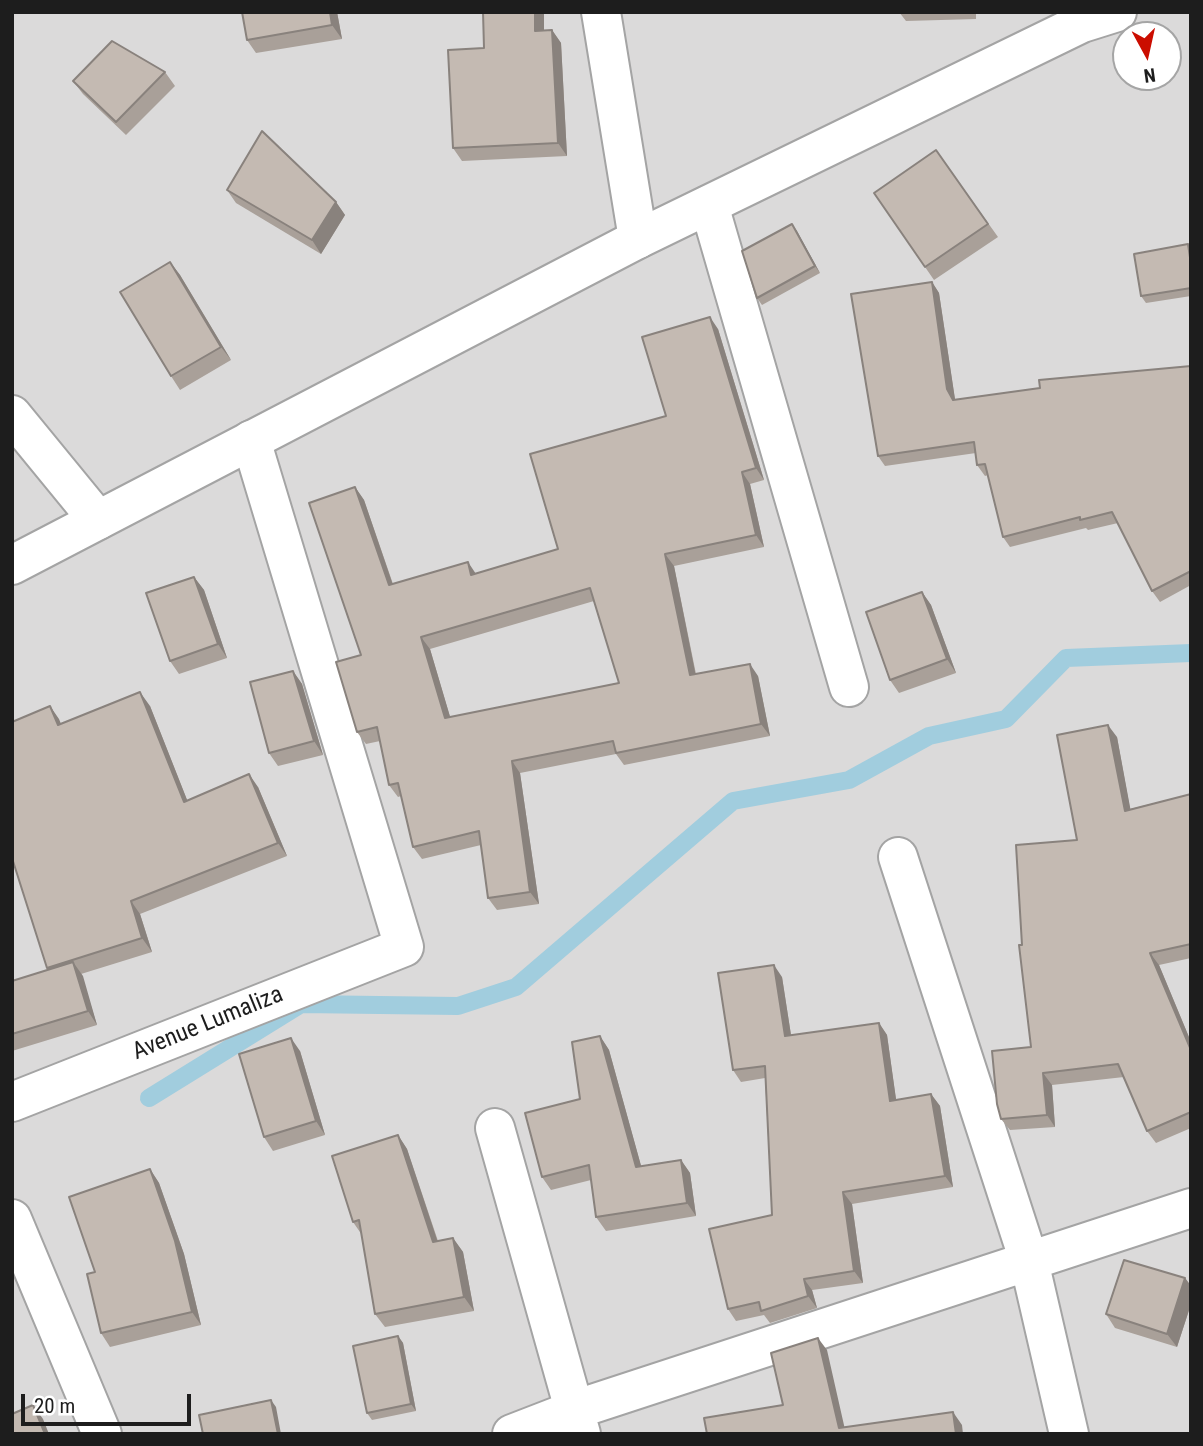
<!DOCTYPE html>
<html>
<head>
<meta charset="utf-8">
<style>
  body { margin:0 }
  #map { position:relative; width:1203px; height:1446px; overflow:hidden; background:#efece3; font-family:"Roboto Condensed",sans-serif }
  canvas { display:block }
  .frame { position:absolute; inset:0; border:14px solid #1d1d1d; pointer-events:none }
  .north { position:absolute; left:1112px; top:21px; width:70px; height:70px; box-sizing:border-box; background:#fff; border:2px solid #a5a5a5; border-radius:50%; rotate:172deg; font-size:19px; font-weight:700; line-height:28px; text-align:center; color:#1d1d1d }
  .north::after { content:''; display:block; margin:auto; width:24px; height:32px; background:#cb0d00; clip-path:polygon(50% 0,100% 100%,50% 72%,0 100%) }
  .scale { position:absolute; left:21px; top:1394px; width:170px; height:32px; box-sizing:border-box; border:4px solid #1d1d1d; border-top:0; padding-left:9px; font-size:21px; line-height:24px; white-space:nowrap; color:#1d1d1d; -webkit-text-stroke:5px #fff; paint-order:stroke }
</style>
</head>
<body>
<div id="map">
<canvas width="1203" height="1446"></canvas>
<div class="frame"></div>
<div class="north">N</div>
<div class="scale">20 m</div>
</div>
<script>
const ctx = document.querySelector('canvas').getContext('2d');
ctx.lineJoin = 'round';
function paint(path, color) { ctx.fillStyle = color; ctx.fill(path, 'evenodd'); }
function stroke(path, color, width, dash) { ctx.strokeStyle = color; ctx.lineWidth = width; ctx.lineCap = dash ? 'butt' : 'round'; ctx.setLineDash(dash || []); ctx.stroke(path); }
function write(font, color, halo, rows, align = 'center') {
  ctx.font = font + ' "Roboto Condensed",sans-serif'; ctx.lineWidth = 7; ctx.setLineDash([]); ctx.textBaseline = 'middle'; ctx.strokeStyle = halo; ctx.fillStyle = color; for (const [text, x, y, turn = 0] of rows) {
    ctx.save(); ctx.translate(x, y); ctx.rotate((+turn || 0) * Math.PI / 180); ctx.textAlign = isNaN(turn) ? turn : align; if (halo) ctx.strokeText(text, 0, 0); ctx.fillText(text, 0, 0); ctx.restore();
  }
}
const residential = new Path2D(`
  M12,12H1191V1434H12ZM1126,35H1168V77H1126Z`);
const stream = new Path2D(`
  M149,1098L301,1004L458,1006L516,987L733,801L849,780L929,736L1006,719L1066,658L1191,653`);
const minor = new Path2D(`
  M601,12L638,239
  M709,205L849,687
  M12,415L98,520
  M898,857L1029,1261L1069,1434
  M12,1102L404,947L251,440
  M495,1128L581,1434
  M12,1219L102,1434
  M512,1434L574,1410L1191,1208`);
const tertiary = new Path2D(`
  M12,565L638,239L1082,23L1117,12`);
const wall = new Path2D(`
  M337,12L342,39L256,53L247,40Z
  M899,12H976V19L906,21Z
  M544,30H552L561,43L567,156L462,161L453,148L484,48Z
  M165,72L175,86L126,135L83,94L73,81Z
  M936,150L998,237L934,280L874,193Z
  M227,190L336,202L345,215L321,254L236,203Z
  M792,224L820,273L762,305L757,298Z
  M1188,244L1191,249V296L1146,303L1141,296Z
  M170,262L180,275L231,360L180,390L171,376Z
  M932,282L939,293L955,400L1191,366V585L1160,602L1152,591L1118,523L1088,530L1086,528L1010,547L1003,537L988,475L985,476L977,465L976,453L885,466L878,456Z
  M718,329L764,480L750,484L764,547L674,566L696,674L758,676L770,736L624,765L616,754L520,773L539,904L497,910L488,898L481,845L422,859L413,847L401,796L398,797L389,785L380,741L366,744L357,732L361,655L355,487L364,500L393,584L476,574L558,549L666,416ZM594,601L619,683L450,717L430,649Z
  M194,577L204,590L227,658L179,674L170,661Z
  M922,592L931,605L956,673L899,693L890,680Z
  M293,671L302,684L323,755L278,766L269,753Z
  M50,706L61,724L150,706L187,800L258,787L287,856L140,914L152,952L81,974L97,1025L12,1051V981L49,970L14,862L12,863V722Z
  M1117,737L1130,809L1191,794V958L1159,965L1191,1042V1128L1156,1143L1147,1131L1124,1077L1052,1085L1055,1127L1010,1130L1001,1119L1031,1047L1022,945L1077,840Z
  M782,977L791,1035L879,1023L887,1035L896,1100L931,1094L940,1106L953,1187L852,1204L863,1283L812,1290L817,1308L770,1323L764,1315L736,1321L728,1309L772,1215L765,1078L741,1082L733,1070Z
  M600,1036L609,1050L641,1166L681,1160L690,1173L696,1216L606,1231L596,1217L591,1180L551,1190L542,1177L580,1099Z
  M300,1051L325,1135L273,1151L264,1137Z
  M398,1135L407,1149L438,1241L453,1238L463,1252L474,1311L385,1327L375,1314L362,1235L353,1222Z
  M150,1169L159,1183L184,1254L201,1325L110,1347L101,1333L95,1272Z
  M1185,1278L1191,1286V1304L1177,1347L1115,1328L1106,1314Z
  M398,1336L403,1343L416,1411L372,1420L367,1413Z`);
const shadedWall = new Path2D(`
  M330,12H337L342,39L332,25Z
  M535,12H544V44L535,31Z
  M552,30L561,43L567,156L558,143Z
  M336,202L345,215L321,254L312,240Z
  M792,224L797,231L820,273L815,266Z
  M170,262L180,275L231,360L221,347Z
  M932,282L939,293L955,399L960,411L953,400L947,389Z
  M710,317L718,329L764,480L756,468Z
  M742,472L750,484L764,547L756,535Z
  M355,487L364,500L397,597L389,585Z
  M665,554L674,566L698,687L690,675Z
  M468,562L476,574L471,575Z
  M194,577L204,590L227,658L218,644Z
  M922,592L931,605L956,673L947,659Z
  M421,637L430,649L454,730L445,718Z
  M750,664L758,676L770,736L761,724Z
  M293,671L302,684L323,755L314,741Z
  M140,692L150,706L193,815L184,802Z
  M50,706L59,719L67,739L58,725Z
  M1108,725L1117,737L1133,823L1125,811Z
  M512,761L520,773L539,904L530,892Z
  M249,774L258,787L287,856L278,843Z
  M131,901L140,914L152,952L142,938Z
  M1150,953L1159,965L1191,1042V1050Z
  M73,962L83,976L97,1025L88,1011Z
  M774,965L782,977L793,1048L785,1036Z
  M879,1023L887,1035L898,1113L890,1101Z
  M600,1036L609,1050L645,1180L636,1167Z
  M291,1038L300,1051L325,1135L316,1121Z
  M1043,1073L1052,1085L1055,1127L1047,1115Z
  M931,1094L940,1106L953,1187L945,1176Z
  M398,1135L407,1149L442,1255L433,1242Z
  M681,1160L690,1173L696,1216L687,1203Z
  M150,1169L159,1183L184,1254L201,1325L192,1312Z
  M843,1192L852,1204L863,1283L854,1271Z
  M453,1238L463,1252L474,1311L464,1297Z
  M1185,1278L1191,1286V1304L1177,1347L1167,1334Z
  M804,1279L812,1290L817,1308L808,1296Z
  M398,1336L403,1343L416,1411L411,1404Z
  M818,1338L827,1350L846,1434L839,1428Z
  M271,1400L276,1407L281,1434H278Z
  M33,1405L43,1419L49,1434H45Z
  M953,1412L962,1425L963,1434H956Z`);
const building = new Path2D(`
  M242,12H330L332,25L247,40Z
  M483,12H535V31L552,30L558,143L453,148L448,50L484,48Z
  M112,41L165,72L116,122L73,81Z
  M262,131L336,202L312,240L227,190Z
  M936,150L988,224L925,267L874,193Z
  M792,224L815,266L757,298L742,251Z
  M1188,244L1191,264V288L1141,296L1134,254Z
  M170,262L221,347L171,376L120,292Z
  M932,282L947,389L953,400L1040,388L1039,380L1191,366V571L1152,591L1112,512L1080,520V517L1003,537L985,464L977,465L974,442L878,456L851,294Z
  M710,317L756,468L742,472L756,535L665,554L690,675L750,664L761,724L616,753L613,741L512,761L530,892L488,898L479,831L413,847L398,783L389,785L377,727L357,732L336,662L361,655L309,503L355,487L389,585L468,562L471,575L558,549L530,454L666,416L642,337ZM590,588L619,683L445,718L421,637Z
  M194,577L218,644L170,661L146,593Z
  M922,592L947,659L890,680L866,612Z
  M293,671L314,741L269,753L250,682Z
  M140,692L184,802L249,774L278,843L131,901L142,938L47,968L12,858V722L50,706L58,725Z
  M1108,725L1125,811L1191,794V944L1150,953L1191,1050V1112L1147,1131L1118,1064L1043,1073L1047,1115L1001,1119L997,1104L992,1051L1031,1047L1019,945H1022L1016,845L1077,840L1057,735Z
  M73,962L88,1011L12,1034V981Z
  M774,965L785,1036L879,1023L890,1101L931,1094L945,1176L843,1192L854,1271L804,1279L808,1296L761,1311L759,1302L728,1309L709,1229L772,1215L765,1066L733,1070L718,973Z
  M600,1036L636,1167L681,1160L687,1203L596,1217L589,1165L542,1177L525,1113L580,1099L572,1042Z
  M291,1038L316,1121L264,1137L239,1054Z
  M398,1135L433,1242L453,1238L464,1297L375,1314L359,1220L353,1222L332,1156Z
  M150,1169L175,1241L192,1312L101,1333L87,1274L95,1272L69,1197Z
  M1124,1260L1185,1278L1167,1334L1106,1314Z
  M398,1336L411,1404L367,1413L353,1346Z
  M818,1338L839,1428L953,1412L956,1434H707L704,1418L783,1405L771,1353Z
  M271,1400L278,1434H203L199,1415Z
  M33,1405L45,1434H12V1414Z`);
const streetNames = [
  ["Avenue Lumaliza",208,1024,-22]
];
paint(residential, '#dbdada');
stroke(stream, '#a1cdde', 18);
stroke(minor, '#a4a4a4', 42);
stroke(tertiary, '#a4a4a4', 42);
stroke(minor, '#fff', 38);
stroke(tertiary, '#fff', 38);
paint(wall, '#a9a099');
paint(shadedWall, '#89827d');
paint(building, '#c4bab2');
stroke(building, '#89827d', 2);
write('24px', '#1d1d1d', '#fff', streetNames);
</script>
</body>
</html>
